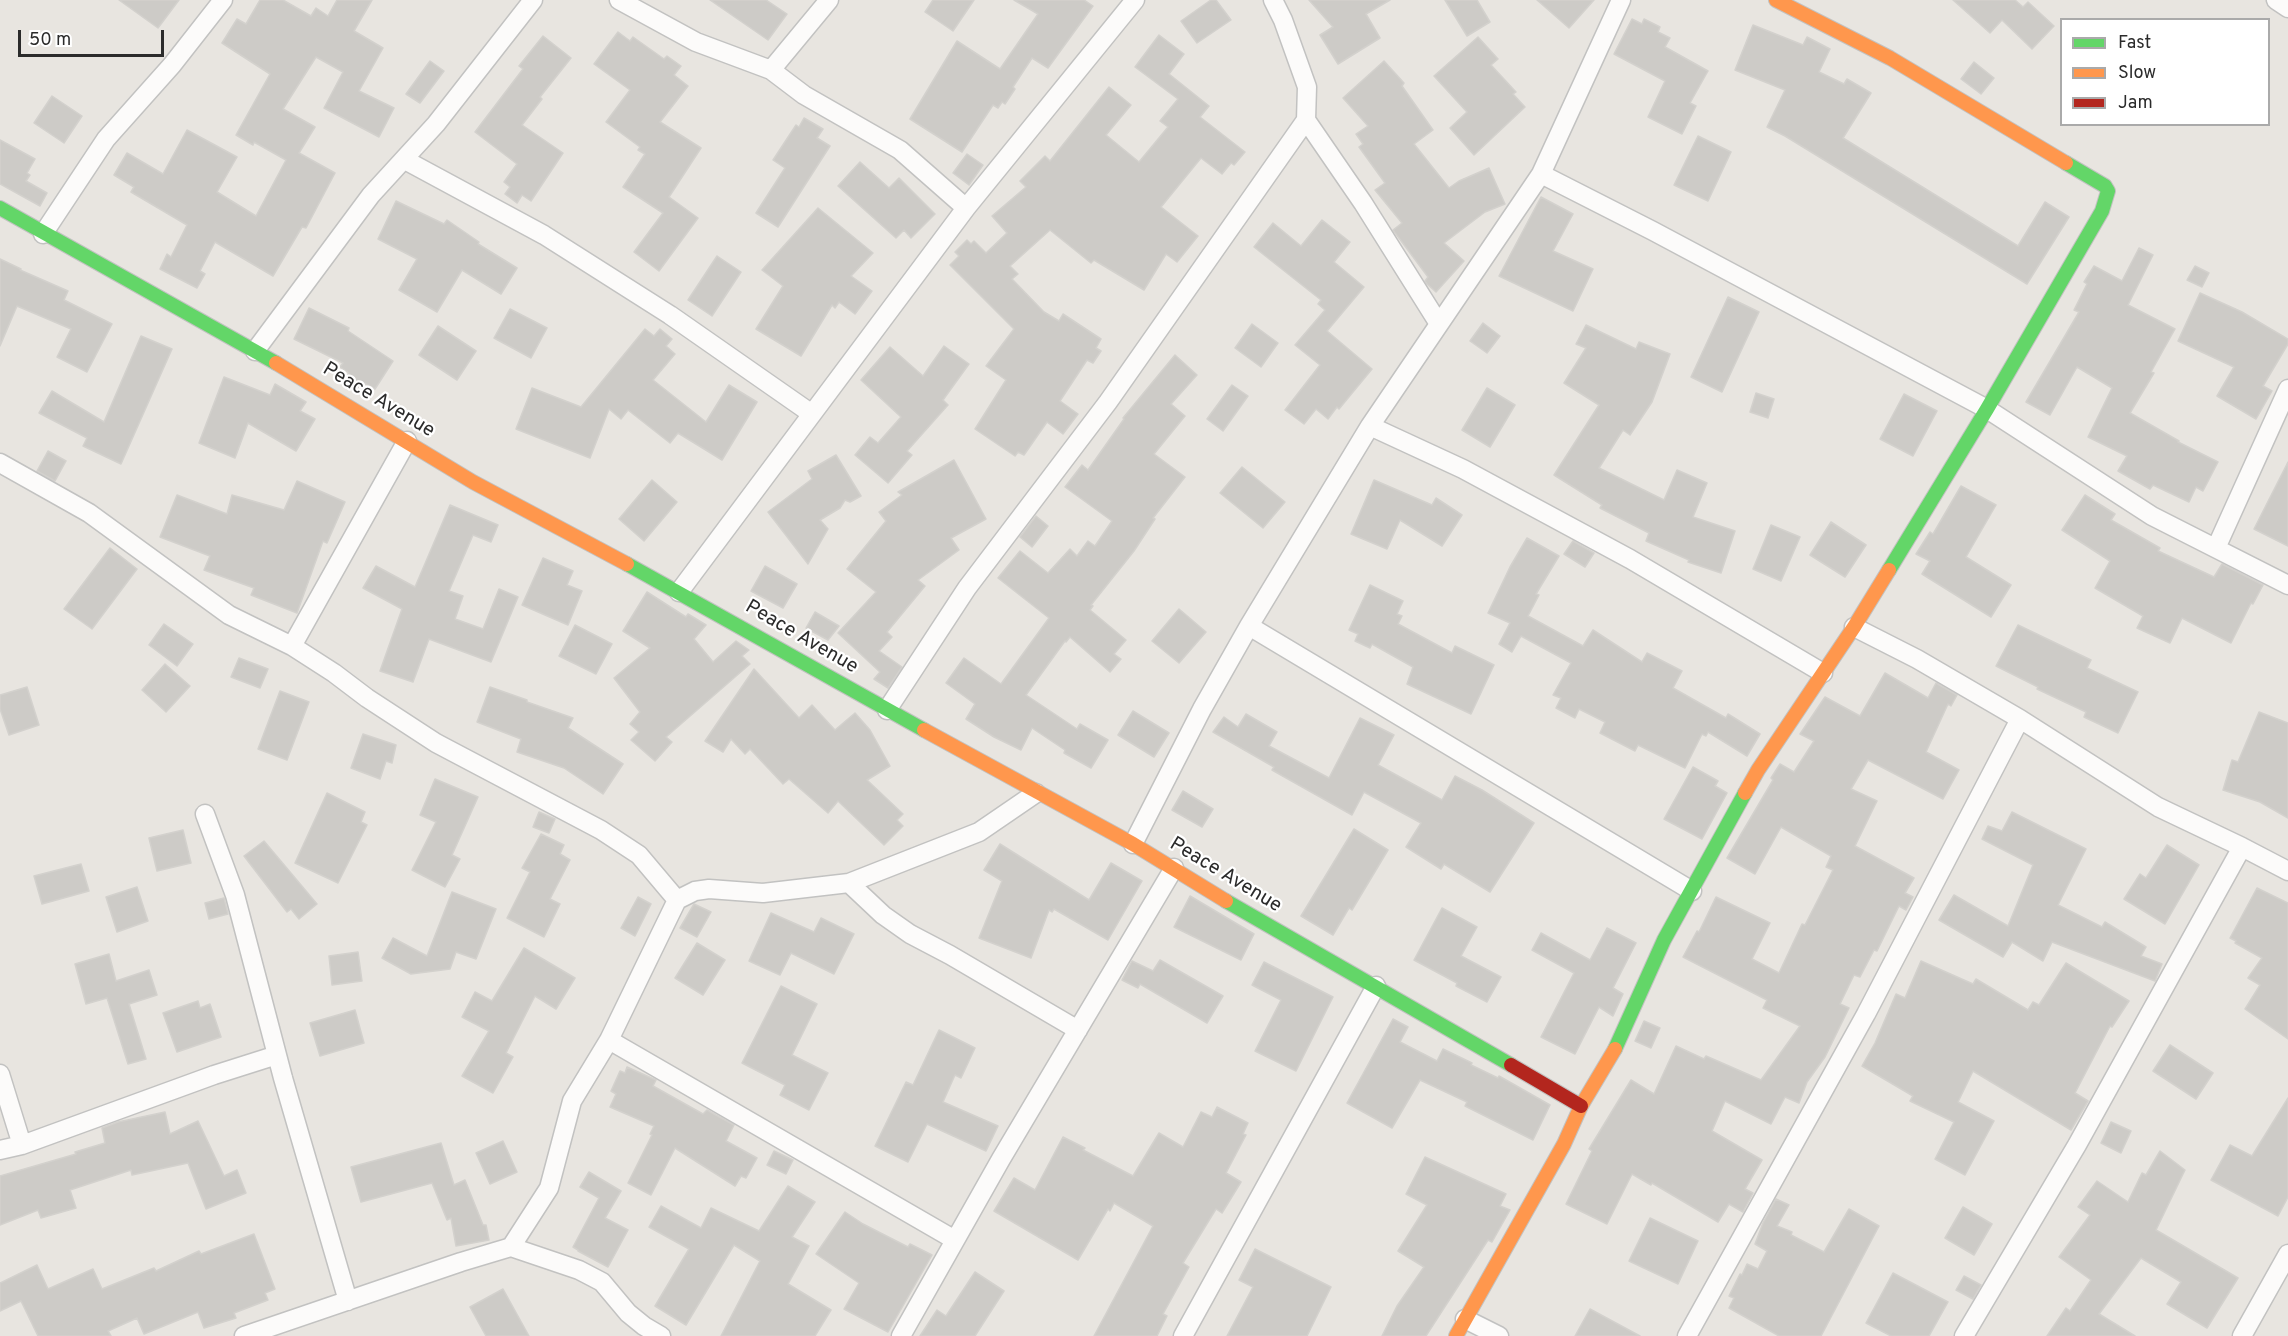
<!DOCTYPE html>
<html>
<head>
<meta charset="utf-8">
<style>
  body { margin:0 }
  #map { position:relative; width:2288px; height:1336px; overflow:hidden; background:#e8e5e0; font-family:Overpass,sans-serif }
  canvas { display:block }
  .legend { position:absolute; left:2060px; top:18px; width:210px; height:108px; box-sizing:border-box; background:#fff; border:2px solid #aaa; margin:0; padding:8px 10px; list-style:none; font-size:18px; color:#2b2b2b }
  .legend li { display:flex; align-items:center; gap:12px; height:30px }
  .legend b { width:30px; border:2px solid #aaa }
  .scale { position:absolute; left:18px; top:30px; width:146px; height:27px; box-sizing:border-box; border:3px solid #2b2b2b; border-top:0; padding-left:8px; font-size:18px; line-height:21px; white-space:nowrap; color:#2b2b2b; -webkit-text-stroke:4px #fff; paint-order:stroke }
</style>
</head>
<body>
<div id="map">
<canvas width="2288" height="1336"></canvas>
<ul class="legend">
<li><b style="height:8px;background:#63d668"></b>Fast</li>
<li><b style="height:8px;background:#ff974d"></b>Slow</li>
<li><b style="height:8px;background:#b3261e"></b>Jam</li>
</ul>
<div class="scale">50 m</div>
</div>
<script>
const ctx = document.querySelector('canvas').getContext('2d');
ctx.lineJoin = 'round';
function paint(path, color) { ctx.fillStyle = color; ctx.fill(path, 'evenodd'); }
function stroke(path, color, width, dash) { ctx.strokeStyle = color; ctx.lineWidth = width; ctx.lineCap = dash ? 'butt' : 'round'; ctx.setLineDash(dash || []); ctx.stroke(path); }
function write(font, color, halo, rows, align = 'center') {
  ctx.font = font + ' Overpass,sans-serif'; ctx.lineWidth = 4.5; ctx.setLineDash([]); ctx.textBaseline = 'middle'; ctx.strokeStyle = halo; ctx.fillStyle = color; for (const [text, x, y, turn = 0] of rows) {
    ctx.save(); ctx.translate(x, y); ctx.rotate((+turn || 0) * Math.PI / 180); ctx.textAlign = isNaN(turn) ? turn : align; if (halo) ctx.strokeText(text, 0, 0); ctx.fillText(text, 0, 0); ctx.restore();
  }
}
const building = new Path2D(`
  M119,0H179L158,28Z
  M260,0H283L311,16L316,8L328,16L337,0H372L354,31L383,48L359,91L394,108L379,137L324,108L343,72L316,57L283,109L315,127L299,153L335,173L306,228L302,227L273,276L215,242L200,271L205,274L197,288L160,269L167,254L171,257L187,225L131,192L134,187L114,175L127,153L163,174L187,130L237,157L217,192L256,216L286,160L254,142L253,145L236,135L270,74L222,43L237,19L246,24Z
  M710,0H766L787,14L768,40Z
  M933,0H974L953,31L925,12Z
  M1014,0H1084L1093,6L1048,68L1032,58L1013,87L1015,89L1005,104L1002,102L998,108L993,105L962,152L910,119L957,41L1000,69L1038,14Z
  M1211,0H1216L1231,20L1197,43L1181,21Z
  M1309,0H1390L1366,14L1380,38L1338,64L1320,35L1333,27Z
  M1445,0H1477L1490,22L1467,36Z
  M1537,0H1594L1569,28Z
  M1953,0H2015L2023,7L2028,2L2054,26L2032,49L2002,20L1990,33Z
  M1632,19L1642,24L1644,19L1660,27L1658,32L1670,38L1665,47L1708,71L1690,103L1696,106L1682,134L1648,117L1665,81L1614,54Z
  M1753,25L1803,45L1807,37L1830,49L1819,72L1844,84L1847,79L1871,93L1843,138L2018,246L2045,202L2069,217L2027,284L1785,136L1767,127L1785,90L1735,70Z
  M618,32L630,41L633,37L664,59L667,56L681,66L674,75L688,86L660,122L701,148L669,197L698,218L659,271L634,252L663,213L623,187L645,154L638,150L640,147L606,122L630,90L594,64Z
  M1159,35L1184,54L1169,74L1209,106L1200,117L1245,152L1234,165L1231,163L1222,174L1201,158L1161,207L1198,236L1177,262L1166,254L1144,290L1094,260L1091,263L1050,230L1010,266L1018,274L1012,279L1044,312L1059,321L1063,314L1101,339L1096,348L1101,351L1093,363L1087,360L1060,401L1078,414L1063,434L1047,422L1024,455L1018,452L1015,456L975,429L1006,380L986,366L1014,329L950,265L959,256L955,252L967,240L971,244L974,241L986,253L1007,233L992,216L1026,187L1020,181L1045,156L1050,161L1109,87L1131,105L1106,135L1139,162L1168,127L1160,121L1178,99L1135,67Z
  M543,36L571,58L540,97L542,99L522,125L563,153L531,201L522,195L517,203L505,194L510,187L504,182L517,164L475,132L523,69L519,66Z
  M1478,37L1498,59L1491,65L1516,92L1513,94L1525,107L1474,155L1450,128L1467,112L1434,76Z
  M430,61L444,71L420,103L406,94Z
  M1384,61L1404,83L1402,86L1433,130L1414,144L1449,188L1459,181L1489,168L1505,204L1485,212L1444,243L1464,261L1436,292L1427,284L1425,281L1428,277L1393,230L1402,223L1375,190L1385,183L1359,147L1363,144L1356,134L1368,126L1343,98Z
  M1974,62L1994,78L1981,94L1961,79Z
  M52,96L82,116L64,143L34,123Z
  M804,118L823,129L817,138L830,146L778,227L756,213L785,168L773,160L796,125L799,127Z
  M1698,136L1731,152L1708,201L1674,185Z
  M0,140L35,159L27,173L30,175L26,181L47,193L40,206L0,184Z
  M967,154L983,165L969,185L953,173Z
  M860,162L889,188L899,178L935,214L911,238L904,230L896,238L838,186Z
  M1541,197L1573,214L1553,251L1593,269L1573,311L1499,276Z
  M396,201L444,224L447,220L479,242L478,244L517,268L501,294L462,270L437,312L399,290L417,259L378,239Z
  M818,208L873,253L851,276L872,291L855,314L839,302L835,308L832,305L801,356L756,329L783,286L762,270Z
  M1322,220L1350,242L1334,262L1364,287L1327,331L1372,369L1339,409L1337,407L1328,419L1316,409L1304,424L1285,410L1320,365L1295,345L1325,310L1318,304L1321,300L1254,247L1273,223L1301,246Z
  M2139,248L2153,255L2128,305L2175,329L2151,372L2154,373L2130,413L2179,441L2178,442L2218,462L2203,491L2196,487L2189,502L2153,485L2150,489L2118,471L2127,456L2088,437L2112,388L2077,367L2050,415L2026,402L2079,312L2074,310L2087,284L2084,282L2094,266L2122,281Z
  M717,256L741,272L712,316L688,300Z
  M0,259L21,269L20,270L68,291L64,300L112,324L87,372L57,357L71,329L17,306L0,346Z
  M2195,266L2209,273L2202,287L2187,280Z
  M2200,293L2242,312L2288,339V344L2263,386L2272,391L2256,419L2217,396L2234,367L2178,341Z
  M1728,297L1759,312L1722,392L1691,377Z
  M309,308L349,328L348,331L393,361L375,389L364,383L360,388L345,378L349,373L340,367L343,363L294,339Z
  M510,309L547,328L531,358L494,338Z
  M1483,323L1500,336L1487,353L1470,341Z
  M1252,324L1278,343L1261,367L1235,348Z
  M1586,325L1636,349L1639,342L1670,354L1652,402L1630,435L1623,430L1599,468L1664,500L1677,470L1707,483L1693,517L1735,531L1721,573L1688,562L1689,560L1646,541L1649,533L1600,508L1602,505L1554,475L1599,405L1564,383L1586,348L1576,344Z
  M438,326L476,351L457,380L419,355Z
  M645,329L654,336L660,329L672,339L666,346L675,354L653,380L706,422L729,385L757,402L722,460L678,433L670,443L628,410L621,419L609,409L590,458L516,429L532,388L581,407Z
  M141,336L172,349L121,464L83,446L87,438L39,413L52,391L104,422Z
  M944,346L969,364L943,400L948,405L907,451L912,455L888,483L855,455L870,437L878,443L901,417L861,380L890,347L923,376Z
  M1175,355L1197,375L1171,404L1185,416L1154,454L1185,477L1153,518L1155,519L1134,551L1091,605L1093,606L1090,610L1126,640L1114,654L1121,659L1110,672L1070,637L1066,642L1065,641L1026,695L1077,729L1080,724L1108,740L1091,768L1064,753L1065,750L1032,728L1021,750L994,737L966,719L975,704L946,683L964,658L1001,684L1049,618L998,578L1020,551L1048,573L1070,549L1077,556L1088,541L1095,546L1112,521L1065,487L1082,465L1088,470L1124,419L1123,418Z
  M224,377L270,395L275,384L306,402L300,411L315,419L296,451L248,423L235,458L199,443Z
  M1232,385L1248,396L1223,431L1207,419Z
  M1487,388L1515,405L1490,447L1462,430Z
  M1756,393L1774,399L1768,418L1750,412Z
  M1904,394L1937,411L1913,456L1880,439Z
  M48,451L66,461L55,481L37,471Z
  M836,455L861,496L850,502L845,500L840,508L820,520L828,529L808,564L768,512L812,479L808,471Z
  M954,460L986,519L951,538L959,550L918,580L925,586L887,632L892,637L879,651L902,667L888,688L874,679L880,672L838,633L876,592L847,569L886,521L879,512L902,495L898,492Z
  M2288,462V546L2254,529Z
  M1242,467L1285,502L1263,528L1220,493Z
  M652,480L677,502L644,541L619,519Z
  M1374,480L1432,505L1436,498L1462,515L1442,546L1400,520L1387,549L1351,534Z
  M297,481L345,502L327,543L323,541L297,613L251,595L254,588L204,570L210,556L160,537L177,495L227,514L232,495L284,510Z
  M1961,486L1996,505L1966,557L2011,585L1991,617L1922,574L1930,561L1916,554L1930,532L1933,534Z
  M2085,495L2115,514L2111,520L2160,548L2158,551L2214,577L2222,564L2263,585L2253,604L2251,603L2231,643L2182,618L2170,643L2137,628L2143,616L2095,588L2110,561L2062,530Z
  M450,505L498,525L491,542L473,535L449,591L463,596L455,619L483,629L499,589L518,597L491,662L429,639L413,682L380,671L402,609L363,588L376,566L415,587Z
  M1036,516L1048,526L1032,547L1020,537Z
  M1831,522L1866,545L1845,577L1810,555Z
  M1771,525L1800,537L1781,581L1753,569Z
  M1527,538L1559,556L1536,594L1539,595L1528,616L1583,646L1593,630L1642,662L1647,653L1682,671L1673,688L1726,718L1728,714L1760,734L1747,756L1708,732L1706,736L1702,734L1685,768L1638,745L1635,751L1600,733L1605,722L1579,709L1575,718L1556,708L1561,698L1553,695L1571,663L1521,636L1512,652L1499,644L1510,623L1488,613L1510,567Z
  M1573,541L1594,553L1585,567L1564,554Z
  M110,548L137,569L92,629L64,609Z
  M543,558L573,571L567,585L582,591L568,625L522,605Z
  M765,566L797,584L783,608L751,591Z
  M1370,585L1403,601L1397,614L1402,616L1398,624L1452,653L1455,646L1494,665L1471,714L1407,684L1413,667L1372,644L1370,648L1355,641L1358,634L1349,630Z
  M647,592L686,617L688,614L706,625L694,639L713,662L736,641L749,650L742,656L750,664L666,737L672,742L655,761L631,740L639,732L630,724L640,712L614,678L650,648L623,631Z
  M1179,609L1206,632L1179,663L1152,641Z
  M815,612L839,626L828,640L806,628Z
  M164,624L193,644L177,666L149,645Z
  M575,625L612,644L596,674L559,656Z
  M2018,625L2091,660L2087,668L2138,692L2118,733L2084,717L2086,712L2037,689L2038,687L1996,666Z
  M239,658L268,669L260,688L231,677Z
  M165,664L190,686L166,712L142,690Z
  M754,669L799,718L812,705L835,730L855,713L870,730L890,766L867,780L903,814L897,820L903,826L884,845L838,801L828,813L789,779L783,784L750,749L745,754L731,739L723,752L705,741Z
  M1885,673L1928,698L1936,683L1957,695L1951,706L1948,704L1926,752L1959,770L1943,799L1868,760L1851,789L1877,801L1855,846L1914,878L1905,893L1913,897L1906,910L1899,906L1877,951L1874,950L1860,977L1854,975L1840,1004L1849,1008L1825,1057L1807,1082L1799,1103L1785,1097L1771,1124L1725,1101L1712,1131L1762,1160L1745,1189L1753,1193L1743,1212L1729,1204L1718,1222L1652,1183L1651,1185L1632,1174L1607,1224L1566,1204L1592,1151L1589,1149L1631,1080L1654,1094L1676,1046L1704,1059L1706,1056L1761,1080L1800,1026L1763,1008L1767,1000L1683,957L1697,931L1699,932L1716,897L1770,923L1752,959L1779,973L1802,924L1805,925L1833,870L1826,867L1831,856L1781,827L1755,874L1727,858L1773,780L1771,778L1780,764L1794,772L1814,741L1800,734L1825,697L1860,716Z
  M27,687L39,725L9,735L0,709V695Z
  M490,687L527,700V702L573,718L568,728L623,764L603,794L564,768L517,752L521,739L477,722Z
  M280,691L309,702L287,760L258,749Z
  M1133,711L1169,733L1154,757L1118,735Z
  M2259,712L2288,723V818L2260,802L2223,790L2232,760L2238,762Z
  M1246,714L1277,732L1269,746L1329,778L1360,718L1394,735L1378,765L1442,800L1455,776L1482,790L1534,823L1490,892L1444,864L1441,869L1406,847L1421,823L1364,792L1352,815L1272,770L1274,767L1213,732L1224,717L1238,727Z
  M363,734L396,745L392,763L386,761L380,779L351,768Z
  M1693,767L1718,781L1715,786L1727,793L1702,839L1664,819Z
  M435,779L478,797L452,855L460,859L445,887L412,870L436,822L420,815Z
  M1183,791L1213,809L1202,827L1172,810Z
  M327,793L365,812L361,822L367,825L338,883L295,863Z
  M539,812L555,819L549,833L533,827Z
  M2012,812L2086,849L2058,905L2102,927L2105,922L2146,947L2141,956L2162,964L2155,981L2052,942L2043,961L2012,942L2003,957L1939,920L1954,895L2008,926L2033,865L1982,839L1988,826L2002,831Z
  M1354,829L1388,850L1352,910L1349,908L1333,935L1301,916Z
  M183,830L191,863L157,871L149,838Z
  M541,834L564,845L560,854L570,860L550,899L560,904L544,937L507,918L530,872L522,868Z
  M264,841L317,904L299,919L291,909L287,912L244,856Z
  M1000,844L1089,900L1111,863L1142,881L1108,940L1054,909L1052,912L1049,910L1031,958L979,938L1002,881L984,870Z
  M2167,845L2199,865L2165,924L2124,899L2140,874L2146,878Z
  M81,864L89,891L42,904L34,876Z
  M137,887L148,921L117,932L106,897Z
  M2257,888L2288,903V1039L2245,1009L2260,985L2248,978L2262,958L2235,943L2236,941L2230,938Z
  M452,892L496,909L476,959L456,952L450,969L411,974L382,958L393,938L427,956Z
  M1190,896L1254,934L1241,960L1174,927Z
  M638,897L651,904L635,936L621,928Z
  M224,898L228,914L209,919L205,903Z
  M694,904L711,912L697,937L680,928Z
  M1442,908L1477,927L1461,956L1501,977L1487,1002L1456,986L1457,983L1414,960Z
  M771,913L814,932L821,918L854,934L834,974L791,953L780,975L749,961Z
  M1607,928L1636,943L1613,988L1623,994L1613,1016L1599,1007L1575,1054L1541,1037L1574,973L1532,950L1541,933L1590,960Z
  M697,943L725,960L703,995L675,978Z
  M524,948L575,978L556,1009L535,996L506,1053L513,1057L493,1093L462,1076L489,1031L462,1017L475,992L492,1001Z
  M358,952L362,981L332,985L329,956Z
  M109,954L116,981L149,970L157,995L129,1004L146,1059L128,1064L107,998L86,1004L75,964Z
  M1160,960L1223,996L1207,1023L1140,984L1138,988L1122,980L1132,961L1153,971Z
  M1921,961L1973,984L1976,979L2028,1010L2033,1002L2039,1005L2066,963L2129,1001L2112,1027L2110,1026L2075,1093L2088,1101L2071,1130L1973,1071L1958,1102L1994,1121L1965,1175L1935,1159L1954,1122L1910,1101L1913,1096L1862,1066L1875,1043L1896,994L1905,998Z
  M1264,962L1333,997L1296,1071L1255,1051L1281,1000L1252,985Z
  M781,986L817,1004L792,1055L828,1073L809,1110L780,1095L785,1085L742,1063Z
  M198,1001L200,1008L210,1004L221,1037L177,1052L163,1013Z
  M355,1010L364,1043L320,1056L310,1023Z
  M1393,1019L1408,1027L1400,1042L1437,1061L1443,1049L1472,1063L1471,1065L1498,1078L1499,1076L1550,1105L1533,1140L1465,1106L1467,1102L1420,1080L1392,1128L1347,1103Z
  M1644,1021L1660,1028L1651,1048L1635,1041Z
  M939,1030L975,1048L961,1078L955,1075L943,1102L998,1126L986,1151L927,1124L908,1162L875,1146L906,1082L913,1085Z
  M2170,1045L2213,1073L2196,1099L2153,1071Z
  M627,1067L656,1080L653,1086L703,1114L707,1110L734,1125L726,1141L757,1158L746,1178L741,1176L735,1186L675,1148L651,1195L628,1183L652,1135L650,1134L654,1126L610,1107L616,1094L611,1091L620,1071L625,1073Z
  M2288,1098V1197L2278,1216L2211,1180L2230,1145L2252,1156Z
  M1217,1107L1248,1123L1243,1134L1246,1135L1226,1173L1241,1182L1222,1213L1216,1209L1183,1263L1189,1267L1163,1314L1167,1316L1157,1336H1094L1153,1226L1114,1203L1110,1211L1108,1209L1078,1260L994,1211L1014,1178L1035,1190L1063,1137L1085,1148L1083,1150L1133,1176L1159,1133L1183,1147L1201,1112L1212,1117Z
  M165,1112L170,1134L198,1121L224,1176L237,1170L246,1193L206,1209L188,1163L132,1175L131,1170L70,1190L76,1208L41,1218L38,1210L0,1225V1176L76,1154L75,1152L105,1143L102,1128L118,1122Z
  M2111,1122L2131,1131L2121,1153L2101,1143Z
  M503,1141L517,1172L490,1184L476,1153Z
  M441,1143L454,1185L465,1180L483,1225H486L489,1240L456,1246L451,1218L447,1220L432,1183L361,1202L351,1167Z
  M774,1151L793,1160L786,1174L767,1165Z
  M2160,1151L2185,1170L2156,1230L2238,1278L2207,1328L2167,1304L2181,1282L2141,1258L2099,1314L2135,1336H2047L2066,1308L2070,1311L2091,1280L2059,1257L2090,1215L2078,1207L2097,1181L2128,1202L2142,1173L2146,1175Z
  M1425,1157L1506,1194L1500,1206L1510,1210L1492,1242L1488,1240L1426,1336H1382L1397,1306L1424,1267L1398,1251L1427,1205L1406,1194Z
  M589,1172L621,1191L605,1218L628,1230L608,1267L578,1251V1250L573,1247L599,1198L580,1187Z
  M788,1186L815,1202L792,1237L809,1246L788,1284L831,1310L815,1336H721L760,1261L734,1245L686,1325L655,1306L689,1249L649,1227L661,1206L701,1228L711,1208L759,1231Z
  M1776,1199L1789,1205L1777,1226L1792,1232L1791,1235L1824,1252L1849,1209L1879,1226L1821,1336H1779L1729,1308L1734,1298L1729,1296L1740,1274L1742,1275L1747,1264L1758,1269L1767,1251L1755,1244L1763,1223Z
  M1963,1207L1992,1224L1974,1255L1945,1238Z
  M845,1212L863,1224L908,1247L910,1244L932,1255L888,1332L844,1309L859,1283L816,1254Z
  M1650,1218L1698,1241L1678,1284L1629,1261Z
  M254,1234L275,1289L265,1293L268,1300L234,1313L236,1318L204,1328L198,1312L144,1334L137,1318L108,1331L111,1336H38L21,1301L0,1311V1283L37,1265L48,1289L93,1269L102,1289L154,1268L156,1271L199,1251L201,1254Z
  M1255,1249L1331,1287L1307,1336H1227L1253,1287L1239,1280Z
  M975,1272L1004,1291L975,1336H920L937,1310L946,1316Z
  M1893,1273L1948,1302L1929,1336H1891L1866,1323Z
  M1964,1276L1981,1285L1973,1299L1956,1290Z
  M503,1289L529,1336H486L470,1307Z
  M1590,1309L1640,1336H1575Z`);
const street = new Path2D(`
  M619,0L696,42L771,70L804,95L900,150L966,208
  M1273,0L1283,20L1307,87L1306,120L1363,203L1439,324
  M2276,0L2288,8
  M771,70L829,0
  M405,160L544,235L670,315L812,414
  M1541,174L1653,231L1987,409L2152,516L2288,585
  M43,234L106,139L172,65L223,0
  M255,351L371,195L436,124L533,0
  M1370,426L1463,469L1630,559L1823,673
  M0,463L89,513L229,615L292,646L334,673L367,698L436,743L601,830L639,855L677,900
  M2216,548L2288,389
  M679,592L966,208L1135,0
  M1249,626L1692,891
  M1854,627L1917,659L2020,719L2158,807L2242,847L2288,871
  M292,646L407,441
  M887,710L967,588L1108,402L1306,120
  M205,814L235,895L283,1078L348,1301
  M1133,844L1202,709L1249,626L1370,426L1541,174L1621,0
  M849,883L883,915L910,934L950,955L1078,1030
  M609,1040L955,1240
  M0,1074L22,1145
  M0,1150L22,1145L214,1075L277,1055
  M511,1247L549,1188L572,1101L609,1040L677,900L695,891L709,889L763,893L849,883L979,832L1036,793
  M1465,1319L1499,1336
  M244,1336L461,1262L511,1247L579,1270L602,1282L628,1313L644,1326L661,1336
  M901,1336L1001,1159L1174,868
  M1183,1336L1376,986
  M1687,1336L1866,1014L2020,719
  M1964,1336L2077,1145L2242,847
  M2242,1336L2288,1254`);
const fast = new Path2D(`
  M0,208L276,363
  M627,564L924,730
  M1889,570L1987,409L2102,211L2108,191L2105,186L2066,163
  M1226,901L1511,1065
  M1615,1049L1664,940L1745,793`);
const slow = new Path2D(`
  M1776,0L1890,58L2066,163
  M276,363L473,482L627,564
  M924,730L1133,844L1226,901
  M1745,793L1758,770L1854,627L1889,570
  M1456,1336L1564,1144L1581,1106L1615,1049`);
const jam = new Path2D(`
  M1511,1065L1581,1106`);
const streetNames = [
  ["Peace Avenue",378,401,31],
  ["Peace Avenue",801,638,30],
  ["Peace Avenue",1225,876,31]
];
paint(building, '#cdcbc7');
stroke(building, '#d3d1cd', 1.5);
stroke(street, '#c2c2c1', 21);
stroke(fast, '#c2c2c1', 16);
stroke(slow, '#c2c2c1', 16);
stroke(jam, '#c2c2c1', 16);
stroke(street, '#fcfbfa', 18);
stroke(fast, '#63d668', 14);
stroke(slow, '#ff974d', 14);
stroke(jam, '#b3261e', 14);
write('20px', '#2b2b2b', '#fff', streetNames);
</script>
</body>
</html>
